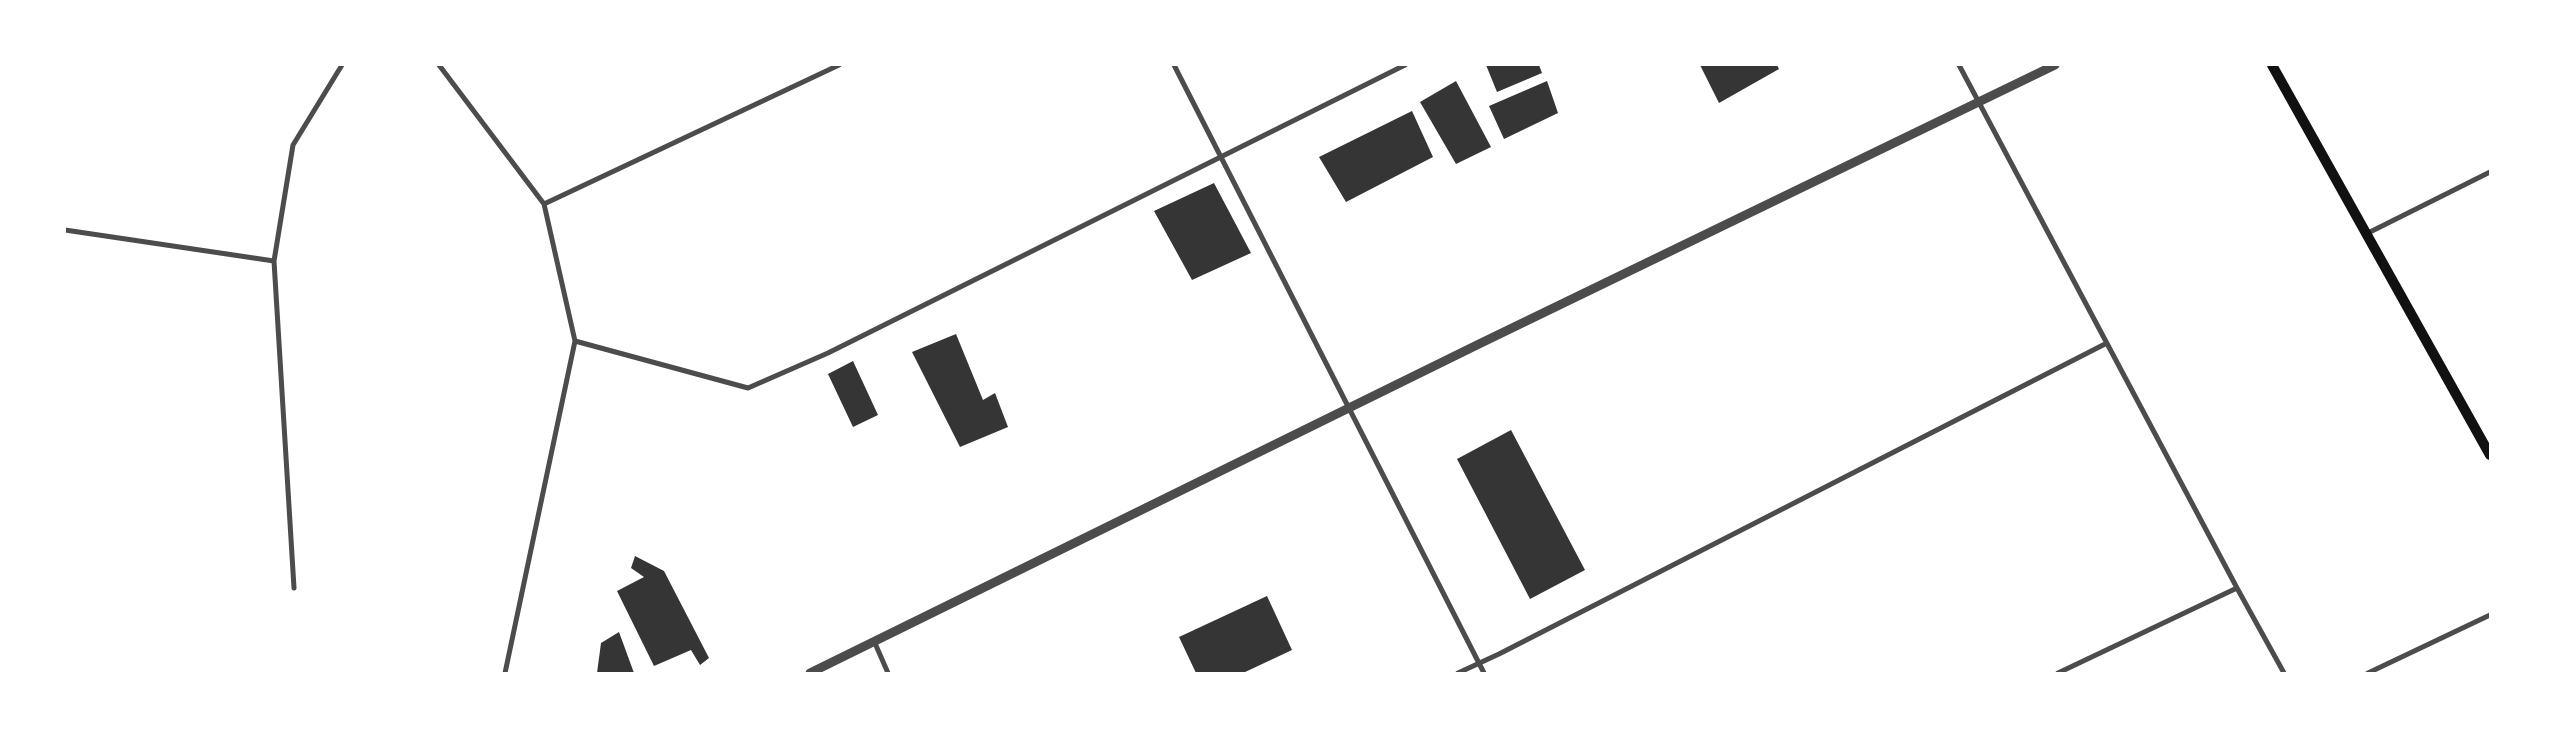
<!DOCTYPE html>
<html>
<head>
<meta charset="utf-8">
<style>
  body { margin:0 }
  #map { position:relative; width:2555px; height:738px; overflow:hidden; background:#fff; font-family:"IBM Plex Sans",sans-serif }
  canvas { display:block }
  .frame { position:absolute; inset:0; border:66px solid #fff; pointer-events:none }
</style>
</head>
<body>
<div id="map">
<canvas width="2555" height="738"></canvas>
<div class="frame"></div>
</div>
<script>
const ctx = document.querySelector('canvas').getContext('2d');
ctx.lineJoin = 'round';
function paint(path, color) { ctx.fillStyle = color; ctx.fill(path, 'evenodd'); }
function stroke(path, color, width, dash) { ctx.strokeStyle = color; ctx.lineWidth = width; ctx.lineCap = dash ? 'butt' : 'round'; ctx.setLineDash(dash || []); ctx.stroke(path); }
const building = new Path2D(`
  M1486,65H1539L1542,73L1497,92Z
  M1700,65H1777L1779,69L1719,103Z
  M1456,81L1491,147L1456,164L1420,102Z
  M1547,81L1558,113L1504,139L1489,106Z
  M1412,111L1433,157L1346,202L1319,157Z
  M1214,183L1251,253L1192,280L1154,211Z
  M956,334L983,400L995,393L1008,427L960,447L912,352Z
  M853,361L878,415L853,427L828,374Z
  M1511,430L1585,570L1530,599L1457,459Z
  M635,556L664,571L709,658L700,665L691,650L654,666L617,591L644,577L631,568Z
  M1267,596L1292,650L1243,673H1196L1179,637Z
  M619,632L634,673H597L601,643Z`);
const minor = new Path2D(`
  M439,65L544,204L575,341L505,673
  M1174,65L1484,673
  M1959,65L2237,588L2058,673
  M544,204L839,65
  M65,230L274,261
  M2366,234L2490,172
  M575,341L748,388L828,353L1405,65
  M294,588L274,261L293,145L342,65
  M2237,588L2284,673
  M874,641L888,673
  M1458,673L1499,654L2105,344
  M2368,673L2490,615`);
const tertiary = new Path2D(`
  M810,673L1479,344L2055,65`);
const secondary = new Path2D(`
  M2272,65L2490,455`);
paint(building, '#353535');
stroke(minor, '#4c4c4c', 5);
stroke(tertiary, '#4c4c4c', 9);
stroke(secondary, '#111', 10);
</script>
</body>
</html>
